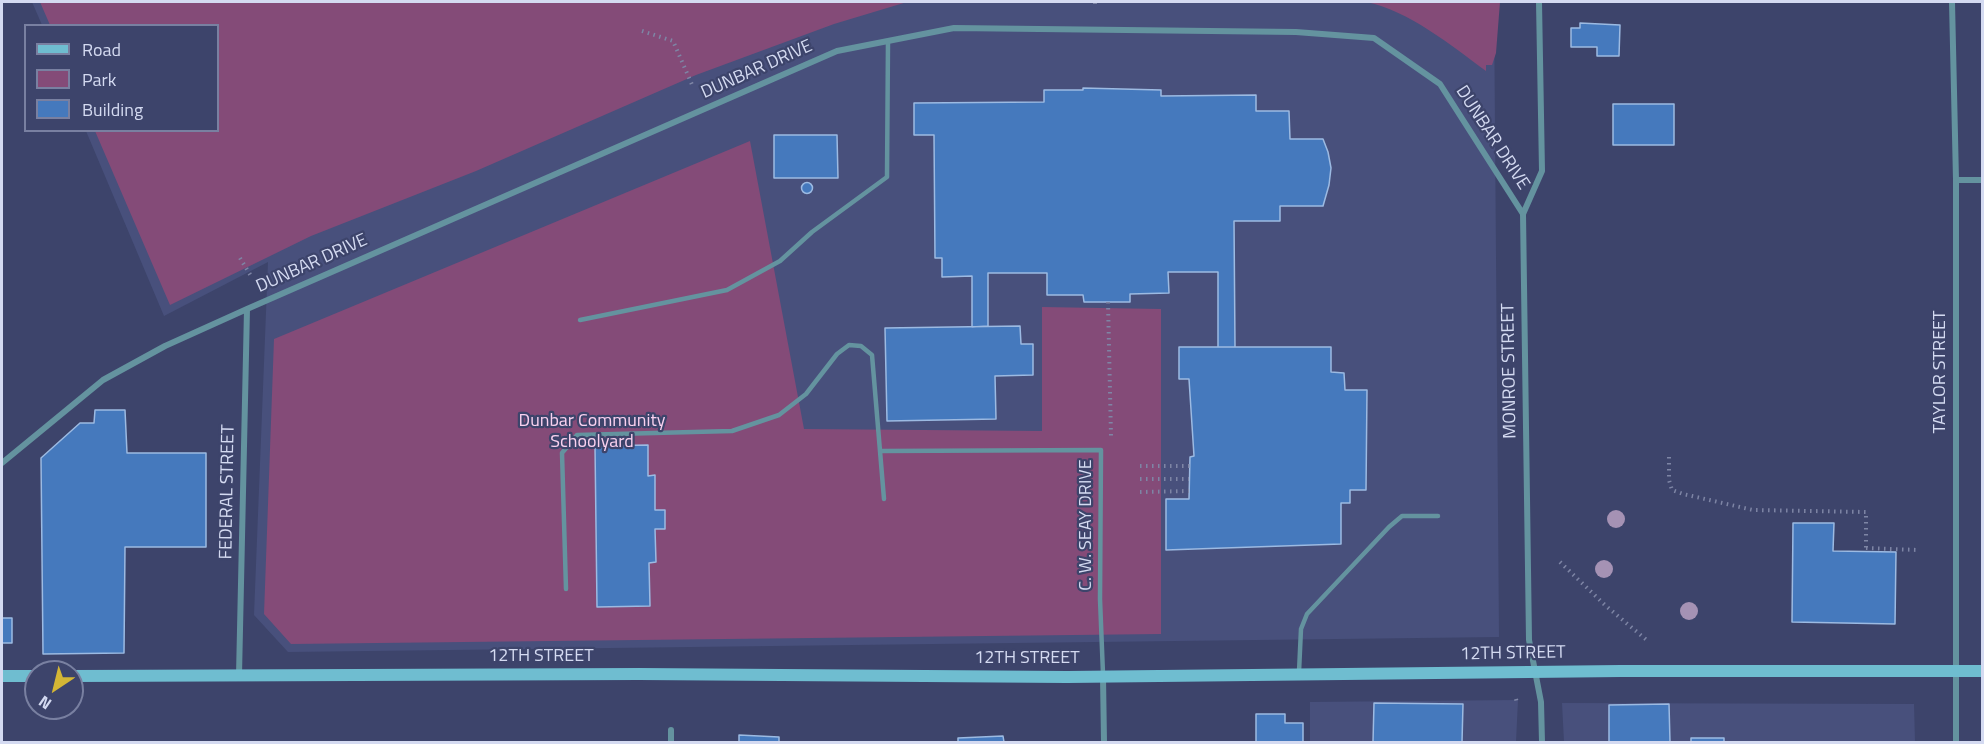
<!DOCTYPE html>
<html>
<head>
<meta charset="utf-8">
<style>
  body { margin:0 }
  #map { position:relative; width:1984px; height:744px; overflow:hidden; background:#3d446b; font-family:"Titillium Web",sans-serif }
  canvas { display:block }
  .frame { position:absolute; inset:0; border:3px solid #d4daf1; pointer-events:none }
  .legend { position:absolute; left:24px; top:24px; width:195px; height:108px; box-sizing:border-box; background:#3d446b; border:2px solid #7980a1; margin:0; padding:8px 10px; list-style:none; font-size:18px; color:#d4daf1 }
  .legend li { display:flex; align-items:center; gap:12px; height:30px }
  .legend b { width:30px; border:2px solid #7980a1 }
  .north { position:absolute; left:24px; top:660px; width:60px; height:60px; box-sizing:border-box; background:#3d446b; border:2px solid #7980a1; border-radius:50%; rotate:215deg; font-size:16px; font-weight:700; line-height:24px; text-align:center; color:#d4daf1 }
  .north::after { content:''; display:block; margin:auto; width:21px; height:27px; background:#d4b635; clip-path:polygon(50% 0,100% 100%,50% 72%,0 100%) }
</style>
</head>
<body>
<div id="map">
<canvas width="1984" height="744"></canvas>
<div class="frame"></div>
<ul class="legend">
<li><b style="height:8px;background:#6fbdd0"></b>Road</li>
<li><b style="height:16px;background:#844b78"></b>Park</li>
<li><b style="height:16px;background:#4579bd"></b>Building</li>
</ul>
<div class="north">N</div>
</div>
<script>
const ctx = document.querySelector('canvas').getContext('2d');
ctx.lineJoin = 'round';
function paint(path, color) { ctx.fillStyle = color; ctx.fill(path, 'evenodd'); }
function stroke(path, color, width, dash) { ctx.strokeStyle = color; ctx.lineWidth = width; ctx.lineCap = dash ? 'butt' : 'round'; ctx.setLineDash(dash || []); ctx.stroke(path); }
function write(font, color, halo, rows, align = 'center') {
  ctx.font = font + ' "Titillium Web",sans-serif'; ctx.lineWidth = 4.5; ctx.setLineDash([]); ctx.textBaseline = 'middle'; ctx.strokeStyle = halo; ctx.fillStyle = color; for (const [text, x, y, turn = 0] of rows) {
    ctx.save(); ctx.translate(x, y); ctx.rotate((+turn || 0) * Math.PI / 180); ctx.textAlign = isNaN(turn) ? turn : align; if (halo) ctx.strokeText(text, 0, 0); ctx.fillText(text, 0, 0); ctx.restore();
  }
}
const built = new Path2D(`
  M32,2H1494L1499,637L288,652L254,615L268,262L164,316L86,131L218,130V26L42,25Z
  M1518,700L1516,742H1310V702Z
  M1562,703L1914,704L1915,742H1564Z`);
const green = new Path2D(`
  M40,2H907L834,24L696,75L476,171L311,236L170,305L95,131L218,130V26L50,25Z
  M1366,2H1500L1496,53L1492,65H1486V71C1452,46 1408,10 1366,2Z
  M750,141L804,429L1042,431V307L1161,309V634L291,644L264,614L274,339Z`);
const building = new Path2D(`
  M1580,23L1620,25L1619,56H1597V47H1571V28H1580Z
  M1083,88L1161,90V96L1256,95V111H1289L1290,139H1323L1328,152L1331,168L1329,185L1323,206H1280V221H1234L1235,347H1218V272H1168L1169,293L1130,294V302H1084L1083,295H1047V273H988V326L972,327V276L942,277V258H935L934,135H914V103L1044,102V90H1083Z
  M1613,104H1674V145H1613Z
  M774,135H837L838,178H774Z
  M801.5 188a5.5 5.5 0 1 1 11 0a5.5 5.5 0 1 1-11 0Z
  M1020,326L1021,344H1033V375L995,376L996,419L887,421L885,328Z
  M1179,347H1331V372L1344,373L1345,390H1367L1366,490H1350V503H1341V544L1166,550V499H1189L1190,457L1194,456L1189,379H1179Z
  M95,410H125L127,453H206V547H125L124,653L43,654L41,458L80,423H94Z
  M648,445V476L655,475V510H665V529H655L656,562L649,563L650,606L597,607L595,446Z
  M1793,523H1834L1833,551L1896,552L1895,624L1792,622Z
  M2,618H12V643H2Z
  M1374,703L1463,704L1462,742H1373Z
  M1669,704L1670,742H1609V705Z
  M1256,714H1285V723H1303V742H1256Z
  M739,735L779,737V742H739Z
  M1003,736L1004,742H958V738Z
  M1691,738H1724V742H1691Z`);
const path = new Path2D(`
  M1095,4V2
  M642,31L673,41L693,87
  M240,258L251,276
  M1108,302L1111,436
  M1669,457V480L1672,490L1683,494L1753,510L1866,512V551
  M1140,466H1190
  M1140,479H1189
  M1140,492L1189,491
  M1866,548L1918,550
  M1560,562L1606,606L1649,642
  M1516,699L1517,703`);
const service = new Path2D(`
  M580,320L727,290L780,261L812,232L887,177L888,41
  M881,451L1101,450L1100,599L1103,674
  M566,589L562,453L577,435L732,431L779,415L806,394L837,354L849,345L861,346L872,355L884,499
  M1299,672L1301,629L1307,614L1389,527L1402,516H1438`);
const minor = new Path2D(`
  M1539,2L1542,171L1523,214L1529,640L1541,702L1542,742
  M1952,2L1956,180V742
  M1956,180H1982
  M2,463L103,380L165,346L247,309L837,51L954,28L1296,32L1374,38L1440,84L1523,214
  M239,675L247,309
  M1103,677L1104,742
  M671,742V730`);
const secondary = new Path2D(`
  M2,676H36
  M72,676L639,674L1067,677L1621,671H1982`);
const trees = [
  [1616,519],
  [1604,569],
  [1689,611]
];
const streetNames = [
  ["DUNBAR DRIVE",757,70,-24],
  ["DUNBAR DRIVE",1492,138,57],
  ["DUNBAR DRIVE",312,264,-24],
  ["MONROE STREET",1510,371,-91],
  ["TAYLOR STREET",1941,372,-90],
  ["FEDERAL STREET",228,492,-89],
  ["C. W. SEAY DRIVE",1087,525,-90],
  ["12TH STREET",1513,654,-1],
  ["12TH STREET",541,657],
  ["12TH STREET",1027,659]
];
const parkNames = [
  ["Dunbar Community",592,422],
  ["Schoolyard",592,443]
];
paint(built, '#48507c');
paint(green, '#844b78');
paint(building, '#4579bd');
stroke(building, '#9cbae2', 1.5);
stroke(path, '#7e85a5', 4, [1.5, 4.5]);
stroke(service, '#64939f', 4.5);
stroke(minor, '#64939f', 6);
stroke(secondary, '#6fbdd0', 12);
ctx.fillStyle = '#a592b4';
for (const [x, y] of trees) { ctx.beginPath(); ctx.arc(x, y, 9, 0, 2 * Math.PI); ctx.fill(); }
write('18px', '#d4daf1', '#3d446b', streetNames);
write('18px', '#fad1ef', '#3d446b', parkNames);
</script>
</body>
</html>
